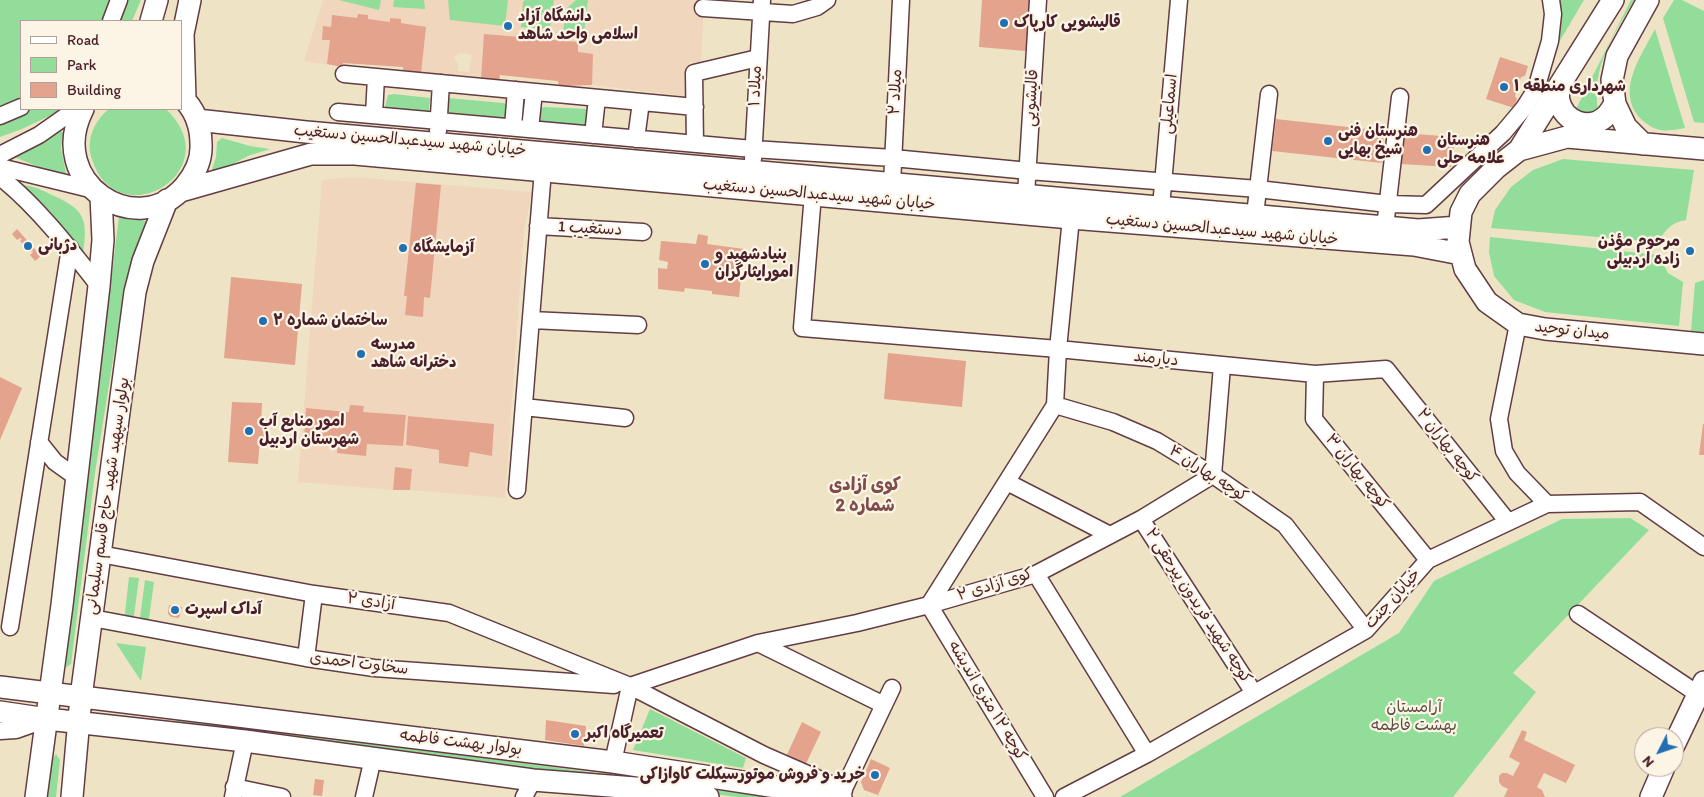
<!DOCTYPE html>
<html>
<head>
<meta charset="utf-8">
<style>
  body { margin:0 }
  #map { position:relative; width:1704px; height:797px; overflow:hidden; background:#eee4c5; font-family:Itim,sans-serif }
  canvas { display:block }
  .legend { position:absolute; left:20px; top:20px; width:162px; height:90px; box-sizing:border-box; background:#fcf5e5; border:1px solid #b59f9b; margin:0; padding:6px 9px; list-style:none; font-size:15px; color:#4a1f2b }
  .legend li { display:flex; align-items:center; gap:10px; height:25px }
  .legend b { width:25px; border:1px solid #b59f9b }
  .north { position:absolute; left:1634px; top:727px; width:50px; height:50px; box-sizing:border-box; background:#fcf5e5; border:1px solid #b59f9b; border-radius:50%; rotate:229deg; font-size:14px; font-weight:700; line-height:20px; text-align:center; color:#4a1f2b }
  .north::after { content:''; display:block; margin:auto; width:18px; height:22px; background:#1f6fb2; clip-path:polygon(50% 0,100% 100%,50% 72%,0 100%) }
</style>
</head>
<body>
<div id="map">
<canvas width="1704" height="797"></canvas>
<ul class="legend">
<li><b style="height:6px;background:#fff"></b>Road</li>
<li><b style="height:14px;background:#92dd99"></b>Park</li>
<li><b style="height:14px;background:#e3a38d"></b>Building</li>
</ul>
<div class="north">N</div>
</div>
<script>
const ctx = document.querySelector('canvas').getContext('2d');
ctx.lineJoin = 'round';
function paint(path, color) { ctx.fillStyle = color; ctx.fill(path, 'evenodd'); }
function stroke(path, color, width, dash) { ctx.strokeStyle = color; ctx.lineWidth = width; ctx.lineCap = dash ? 'butt' : 'round'; ctx.setLineDash(dash || []); ctx.stroke(path); }
function write(font, color, halo, rows, align = 'center') {
  ctx.font = font + ' Itim,"Playpen Sans Arabic",sans-serif'; ctx.lineWidth = 4.5; ctx.setLineDash([]); ctx.textBaseline = 'middle'; ctx.strokeStyle = halo; ctx.fillStyle = color; for (const [text, x, y, turn = 0] of rows) {
    ctx.save(); ctx.translate(x, y); ctx.rotate((+turn || 0) * Math.PI / 180); ctx.textAlign = isNaN(turn) ? turn : align; if (halo) ctx.strokeText(text, 0, 0); ctx.fillText(text, 0, 0); ctx.restore();
  }
}
const built = new Path2D(`
  M323,0H704L701,62H689L686,96L592,85L559,86L558,81L500,75L499,81L437,74L403,72V67L343,63L342,67L304,61ZM461,53L472,55L469,72L458,71V63L455,61V56Z
  M343,178H367L532,192L524,231L505,498L410,490L412,469L395,467L393,490L298,482L322,180ZM306,408L406,415L403,446L367,444L366,455L338,442L304,438ZM408,416L494,425L492,456L470,452L468,467L439,463V450L406,445Z`);
const green = new Path2D(`
  M0,0H141L132,21H21V109H64L22,129L0,137Z
  M339,0H381L379,10Z
  M394,0H424L425,9L393,7Z
  M448,0H508L505,26L450,20Z
  M525,0H554L550,29L521,27L523,2Z
  M576,0H588L584,32L563,31L567,8Z
  M1558,0H1584L1558,44L1559,10Z
  M1631,0H1634C1614,35 1591,67 1598,109L1587,117L1576,109Z
  M1674,0H1682L1704,11V123L1694,122L1663,18Z
  M1655,29L1685,128C1667,131 1658,134 1642,120C1614,92 1641,57 1655,29Z
  M394,94L430,98L428,119L383,114L388,95Z
  M448,98L503,103L508,105L507,125L447,120Z
  M545,107L589,109L588,133L532,127L540,108Z
  M109,109H166C232,172 114,240 91,156C86,138 96,119 109,109Z
  M60,130L63,133L61,148L66,173L61,176L12,156Z
  M222,138L250,146L270,149L248,156L216,173L212,169L216,157L217,142Z
  M1563,159L1694,170L1686,220C1672,222 1665,230 1658,242L1491,228L1495,210L1511,187L1533,170Z
  M22,185C34,186 42,190 52,195C85,210 88,218 83,254L51,212Z
  M119,216L146,221L147,227L123,306L115,347L95,473L71,664L67,667L65,666V655Z
  M1490,237L1659,255L1668,273L1683,282L1679,326L1545,312L1514,300L1494,276L1489,252Z
  M1704,280V332L1691,331L1695,283Z
  M1630,518L1649,530L1513,673L1536,692L1453,797H1120L1399,633L1434,581L1562,519Z
  M129,577L139,578L133,623L124,621Z
  M145,580L154,582L148,626L139,625Z
  M116,643L146,647L141,681Z
  M650,709L746,758L743,768L633,750Z
  M178,717L777,797H737L183,725L176,722Z
  M56,754L60,760L56,797H48L52,760Z`);
const building = new Path2D(`
  M982,0H1030L1026,51L979,47Z
  M358,14L368,15V19L390,22V18L401,19V23L426,27L421,73L403,72V67L343,63L342,67L327,64L330,40H322L323,26L331,27L332,15L357,18Z
  M484,34L578,42V52L593,54L592,85L559,86L558,81L500,75L499,81L481,79Z
  M1500,57L1528,66L1525,76L1521,77L1515,96L1517,99L1514,108L1486,99Z
  M1276,119L1384,131L1382,163L1272,151Z
  M1403,133L1455,137L1451,167L1400,164Z
  M416,183L441,185L430,298L424,297L423,317L405,315L407,296H404Z
  M17,229L41,256L35,261L30,255L33,252L32,251L30,252L20,241L22,239L20,238L17,240L12,234Z
  M698,234L708,236L707,244L744,249L743,268L735,267L734,275L741,277L739,297L712,294V291L685,288L684,292L658,289V268L667,269L668,262L659,260L661,241L696,244Z
  M231,277L302,284L295,365L224,358Z
  M888,353L966,361L962,407L884,399Z
  M0,377L22,388L0,440Z
  M232,402L262,403L261,424H268L266,439H260L258,464L228,462Z
  M350,405L364,406L363,412L406,415L403,446L367,444L366,456L337,453L338,442L304,438L306,408L349,412Z
  M408,416L494,424L492,456L470,452L468,467L439,463V450L406,445Z
  M1703,424H1704V455H1699Z
  M395,467L412,469L410,490H393Z
  M169,605L182,607L179,618L171,617L168,614Z
  M546,720L586,726L584,746L545,740Z
  M802,722L821,732L803,770L784,761Z
  M1522,730L1527,732L1524,740L1575,765L1566,783L1544,773L1537,787L1542,790L1545,797H1504L1508,789L1502,786L1499,782V776L1502,773H1507L1513,776L1520,763L1509,757Z
  M871,759L890,768L878,795L864,790L861,782Z
  M315,779L324,780L322,796L313,795Z`);
const minor = new Path2D(`
  M703,8L793,14L817,7L827,0
  M111,21L119,0
  M344,74L695,107
  M338,112L753,149L893,158L1029,171L1258,189L1388,204L1426,205L1503,133L1524,108L1536,89L1550,41L1553,14L1551,0
  M374,115L376,77
  M0,116L21,107
  M513,127L516,90
  M530,129L534,92
  M438,131L441,83
  M593,135L597,98
  M636,139L641,102
  M695,144L694,73L758,58
  M0,155L39,135L76,109
  M753,159L762,0
  M0,167L94,190
  M0,177C36,205 71,250 99,286
  M892,184L901,0
  M813,194L802,328L1058,349L1055,405L1113,422L1157,441L1213,475L1285,525L1366,630
  M1026,195L1038,0
  M1161,207L1179,0
  M1255,215L1269,94
  M1071,218L1058,349L1315,374L1386,369L1508,522
  M538,226L643,232
  M1385,227L1400,97
  M531,320L638,325
  M1518,324L1499,419L1504,451L1517,473L1547,504
  M1315,374L1314,419L1428,560
  M524,407L625,418
  M39,442L55,462L76,477
  M1007,482L1110,535
  M517,490L543,170
  M1141,519L1254,693
  M100,554L314,594L449,613L630,686L764,755L844,790
  M1036,574L1147,754
  M1578,614L1704,698
  M92,618L306,658L374,668L614,685
  M10,627L70,248
  M758,643L884,705
  M306,658L314,594
  M0,731L16,730L47,719
  M613,762L630,686L758,643L857,623L929,605L1036,574L1141,519L1213,475L1222,366
  M234,787L282,797
  M233,797L245,741
  M364,797L373,758
  M524,797L533,780
  M840,797L892,688
  M1045,797L929,605L1055,405
  M1064,797L1147,754L1366,630L1428,560L1547,504L1640,502L1704,547`);
const major = new Path2D(`
  M151,21L157,0
  M1560,85C1559,90 1558,97 1559,101C1564,122 1589,131 1605,117C1609,114 1612,108 1615,104
  M185,99L183,34L190,0
  M83,109C45,183 137,242 185,186C195,174 202,160 201,144C201,127 195,108 181,97
  M197,120L306,132L1385,227L1418,230L1459,227
  M1643,144L1626,127L1615,104L1612,80L1617,56L1648,0
  M1704,149L1567,137L1519,150L1496,168L1470,194L1461,212L1458,242L1465,269L1487,302L1518,324L1545,329L1704,344
  M1519,150L1613,0
  M181,191L311,154H355L1071,218L1414,245L1461,254
  M0,687L613,762L841,797
  M0,712L47,719L245,741L533,780L648,789L708,797
  M1674,745L1704,682
  M36,797L62,605L99,286L103,240L101,196
  M72,797L81,697L135,292L143,261L167,200
  M1651,797L1664,767`);
const markers = [
  [1004,23,5,"#1f6fb2"],
  [508,26,5,"#1f6fb2"],
  [1504,87,5,"#1f6fb2"],
  [1328,141,5,"#1f6fb2"],
  [1427,150,5,"#1f6fb2"],
  [28,246,5,"#1f6fb2"],
  [403,248,5,"#1f6fb2"],
  [1690,251,5,"#1f6fb2"],
  [705,264,5,"#1f6fb2"],
  [263,321,5,"#1f6fb2"],
  [361,354,5,"#1f6fb2"],
  [249,431,5,"#1f6fb2"],
  [175,610,5,"#1f6fb2"],
  [575,734,5,"#1f6fb2"],
  [875,775,5,"#1f6fb2"]
];
const poiNames = [
  ["دانشگاه آزاد",518,17],
  ["اسلامی واحد شاهد",518,35],
  ["قالیشویی کارپاک",1014,23],
  ["شهرداری منطقه ۱",1514,87],
  ["هنرستان فنی",1338,132],
  ["شیخ بهایی",1338,150],
  ["هنرستان",1437,141],
  ["علامه حلی",1437,159],
  ["مرحوم مؤذن",1680,242,"right"],
  ["زاده اردبیلی",1680,260,"right"],
  ["دژبانی",38,246],
  ["آزمایشگاه",413,248],
  ["بنیادشهید و",715,255],
  ["امورایثارگران",715,273],
  ["ساختمان شماره ۲",273,321],
  ["مدرسه",371,345],
  ["دخترانه شاهد",371,363],
  ["امور منابع آب",259,422],
  ["شهرستان اردبیل",259,440],
  ["آداک اسپرت",185,610],
  ["تعمیرگاه اکبر",585,734],
  ["خرید و فروش موتورسیکلت کاوازاکی",865,775,"right"]
];
const streetNames = [
  ["میلاد ۱",756,86,-87],
  ["میلاد ۲",896,92,-87],
  ["قالیشویی",1032,98,-87],
  ["اسماعیلی",1170,104,-85],
  ["خیابان شهید سیدعبدالحسین دستغیب",410,141,5],
  ["خیابان شهید سیدعبدالحسین دستغیب",819,195,5],
  ["دستغیب 1",590,229,3],
  ["خیابان شهید سیدعبدالحسین دستغیب",1222,230,5],
  ["میدان توحید",1572,331,6],
  ["دیارمند",1156,359,6],
  ["کوچه بهاران ۲",1447,446,52],
  ["کوچه بهاران ۳",1357,472,51],
  ["کوچه بهاران ۴",1208,474,33],
  ["بولوار سپهبد شهید حاج قاسم سلیمانی",108,496,-82],
  ["کوی آزادی ۲",995,585,-17],
  ["خیابان جنت",1393,599,-48],
  ["آزادی ۲",371,602,8],
  ["کوچه شهید فریدون پیرحقی ۲",1198,606,57],
  ["سخاوت احمدی",359,664,7],
  ["کوچه ۱۲ متری اندیشه",987,701,59],
  ["بولوار بهشت فاطمه",461,743,7]
];
const parkNames = [
  ["آرامستان",1414,708],
  ["بهشت فاطمه",1414,726]
];
const neighbourhoodNames = [
  ["کوی آزادی",865,485],
  ["شماره 2",865,506]
];
paint(built, '#efd6bc');
paint(green, '#92dd99');
paint(building, '#e3a38d');
stroke(minor, '#633d42', 19);
stroke(major, '#633d42', 24);
stroke(minor, '#fff', 16);
stroke(major, '#fff', 21);
for (const [x, y, r, color] of markers) { const dot = new Path2D(); dot.arc(x, y, r, 0, 2 * Math.PI); ctx.fillStyle = color; ctx.fill(dot); stroke(dot, '#fcf5e5', 2); }
write('bold 16px', '#4a1f2b', '#fcf5e5', poiNames, 'left');
write('16px', '#4a1f2b', '#fcf5e5', streetNames);
write('16px', '#5c4e46', '#fcf5e5', parkNames);
write('bold 18px', '#804d4d', '#fcf5e5', neighbourhoodNames);
</script>
</body>
</html>
